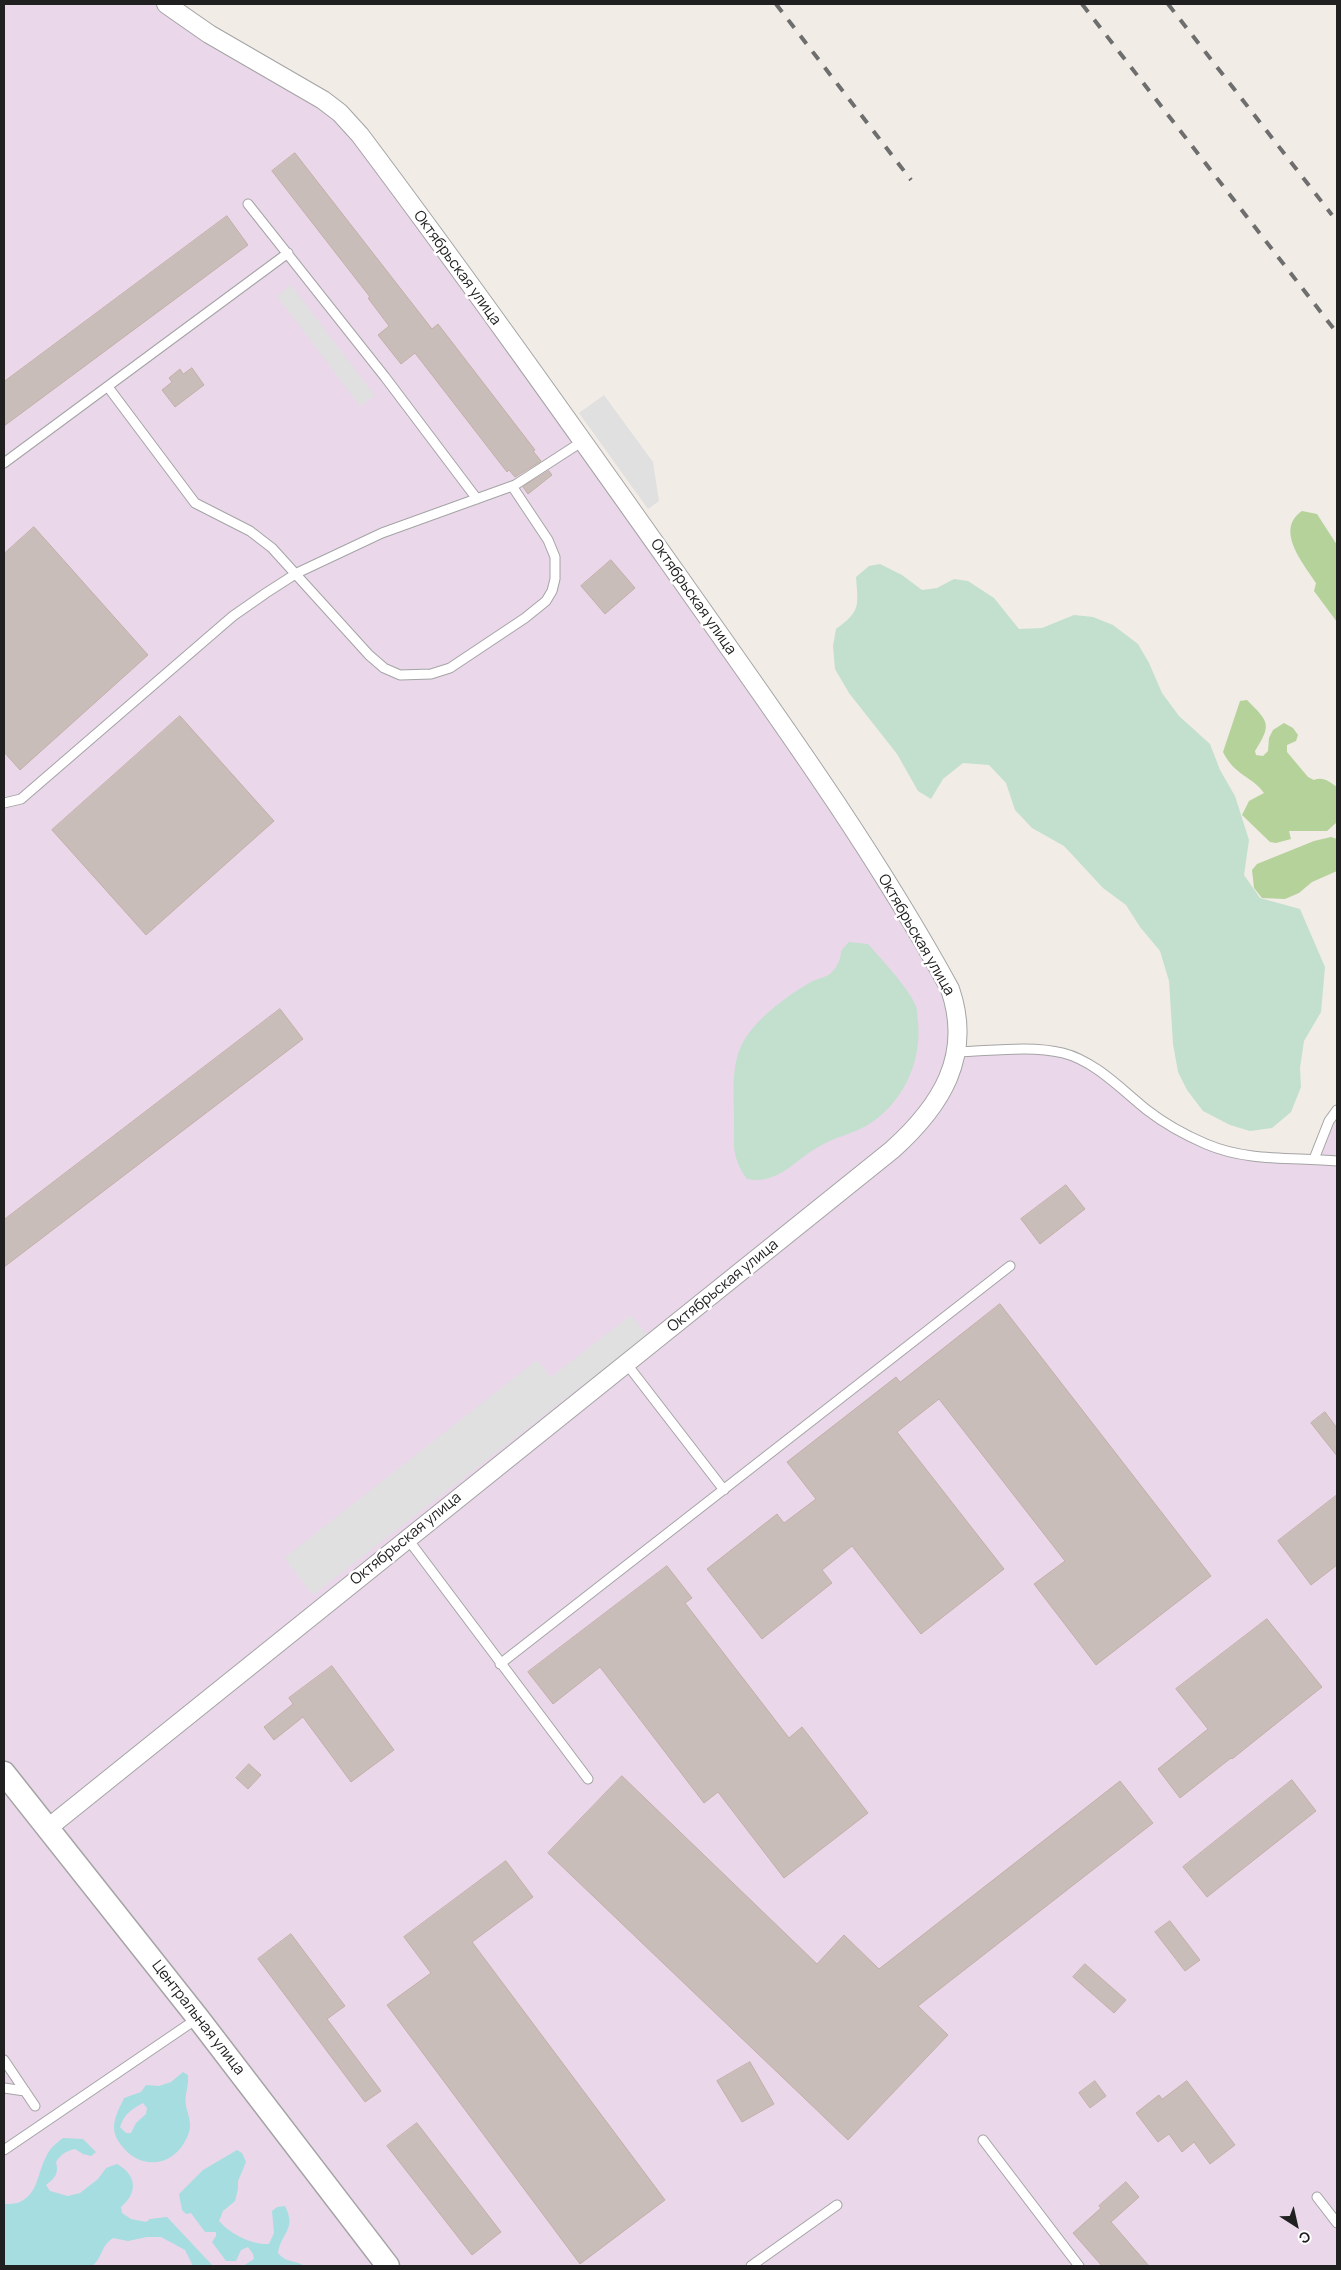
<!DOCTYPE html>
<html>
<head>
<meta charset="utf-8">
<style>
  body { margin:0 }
  #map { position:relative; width:1341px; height:2270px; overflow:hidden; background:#f1ece6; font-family:Manrope,sans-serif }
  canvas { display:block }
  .frame { position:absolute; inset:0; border:5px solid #202020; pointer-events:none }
  .north { position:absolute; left:1271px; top:2200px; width:50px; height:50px; -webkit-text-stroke:4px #fff; paint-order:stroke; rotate:145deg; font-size:14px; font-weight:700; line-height:20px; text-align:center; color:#202020 }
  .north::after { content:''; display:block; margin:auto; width:18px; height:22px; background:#202020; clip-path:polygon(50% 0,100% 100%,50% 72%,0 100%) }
</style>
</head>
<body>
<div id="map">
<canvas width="1341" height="2270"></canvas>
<div class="frame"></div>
<div class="north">С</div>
</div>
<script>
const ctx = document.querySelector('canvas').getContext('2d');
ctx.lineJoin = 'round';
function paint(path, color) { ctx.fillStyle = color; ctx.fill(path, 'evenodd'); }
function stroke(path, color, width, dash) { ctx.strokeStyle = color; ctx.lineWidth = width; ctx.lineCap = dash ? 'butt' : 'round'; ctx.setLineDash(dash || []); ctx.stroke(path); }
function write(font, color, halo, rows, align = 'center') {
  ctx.font = font + ' Manrope,sans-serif'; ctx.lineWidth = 5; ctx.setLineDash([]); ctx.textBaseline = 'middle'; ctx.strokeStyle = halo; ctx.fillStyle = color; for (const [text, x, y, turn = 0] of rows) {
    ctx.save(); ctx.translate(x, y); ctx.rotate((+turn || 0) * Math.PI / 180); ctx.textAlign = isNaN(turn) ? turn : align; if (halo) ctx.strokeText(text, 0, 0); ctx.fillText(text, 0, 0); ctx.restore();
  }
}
const industrial = new Path2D(`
  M4,4H166L323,100L587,447L934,962L957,1052L1035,1050L1092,1066L1150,1112L1233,1153L1314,1159L1337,1110V2266H4Z`);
const forest = new Path2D(`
  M1302,511L1317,514L1337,545V622L1314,591L1316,583C1304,564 1274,530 1302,511Z
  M1247,700C1269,722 1272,724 1255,751L1256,755L1263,756L1268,751L1269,738L1273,730L1284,723L1293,728L1298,735L1296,741L1287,745V752L1308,777L1314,780C1323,776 1330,782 1337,787V822L1327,831H1289L1291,839L1276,843L1270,842L1242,815L1249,801L1264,793C1252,776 1235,776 1223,752L1240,701Z
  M1331,837L1337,839V871L1312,882L1299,893L1285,899L1262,898L1254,888L1252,870L1257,864L1314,841Z`);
const wetland = new Path2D(`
  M880,564L902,575L922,590L937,588L954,579L968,581L994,598L1019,629L1042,628L1074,615L1093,617L1113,625L1138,644L1149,663L1162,693L1179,716L1210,744L1220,770L1235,796L1249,840L1244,875L1260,898L1300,909L1325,967L1321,1012L1304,1041L1300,1068L1301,1087L1291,1112L1272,1128L1250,1131L1230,1125L1203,1111L1187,1090L1178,1072L1173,1044L1169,981L1160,951L1140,927L1126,905L1103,888L1064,846L1032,828L1015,810L1006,783L989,765L963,763L943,779L931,799L918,791L897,754L849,693L835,669L833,646L836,629C861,611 858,606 856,577L869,566Z
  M849,942L868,944C882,960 906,985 915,1004C918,1009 917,1016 918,1022C922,1063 902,1105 866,1126C852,1134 835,1137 820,1146C794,1160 779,1185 747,1179C731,1157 734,1144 734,1118C734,1091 730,1062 746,1037C762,1014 786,997 809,983C815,979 824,978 830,974C837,968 841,959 841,951Z`);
const parking = new Path2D(`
  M291,285L375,396L360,406L277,296Z
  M604,395L653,462L659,501L648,509L579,413Z
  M631,1315L647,1335L313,1595L284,1558L537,1360L551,1377Z`);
const water = new Path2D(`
  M183,2072L188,2075C189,2086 184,2096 186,2106C188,2115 192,2123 189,2132C178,2166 142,2173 121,2145C117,2140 114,2134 114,2127C114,2117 120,2107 124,2098L141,2092L146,2085L159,2086L171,2082ZM143,2103L147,2108L146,2114L136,2123L131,2133H126L120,2127C124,2114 132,2109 143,2103Z
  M63,2138L83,2139L96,2152L91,2156L83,2154L75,2149C66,2151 61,2154 56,2162C59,2174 55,2178 46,2185L50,2191L68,2196L80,2193L98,2179L106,2168L117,2164C137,2175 138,2193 121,2207L122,2213L131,2219L146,2222L150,2219L167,2217L213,2266H193L185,2250L161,2237H147L128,2241L113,2238C99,2248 103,2258 92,2266H4V2204C8,2204 15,2204 20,2202C38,2193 37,2175 45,2159C49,2149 55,2144 63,2138Z
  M237,2150L242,2153L246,2162L238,2181V2189L235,2201L223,2211L219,2221C230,2234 252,2245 269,2244L274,2233L272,2211L277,2207L285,2206C297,2230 281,2232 278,2253C286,2263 295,2260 305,2266H243L254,2259L253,2254L248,2247L241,2250L236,2261H226L212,2242L216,2236V2232H205L191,2213L186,2214L182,2210L179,2194L203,2170Z`);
const building = new Path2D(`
  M295,153L432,329L438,324L535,450L533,451L541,461L515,477L509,470L507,472L415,353L401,364L378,335L389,326L368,298L370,297L272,171Z
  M227,216L248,245L4,426V382Z
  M192,368L204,385L175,407L162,390L172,382L169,378L180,369L183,374Z
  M549,471L552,475L528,494L523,487Z
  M34,527L148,655L20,770L4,752V554Z
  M611,560L635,588L605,614L581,586Z
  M180,716L274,821L146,935L52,830Z
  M280,1009L303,1039L4,1267V1220Z
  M1066,1185L1085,1209L1040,1244L1021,1219Z
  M1000,1304L1211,1576L1096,1665L1034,1584L1065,1561L939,1399L897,1432L1004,1569L921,1634L852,1546L822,1570L832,1583L762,1639L707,1569L777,1514L784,1523L816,1499L787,1462L896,1377L900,1382Z
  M1325,1412L1337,1428V1456L1311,1423Z
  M1337,1495V1565L1311,1585L1278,1541Z
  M667,1566L692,1598L685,1603L789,1738L802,1727L868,1813L784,1878L718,1792L704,1803L600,1667L553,1704L528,1672Z
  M1267,1619L1322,1687L1232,1759L1231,1758L1180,1798L1158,1769L1208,1729L1176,1689Z
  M332,1666L394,1750L351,1782L303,1717L274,1740L264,1727L293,1704L289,1698Z
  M249,1764L261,1775L248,1789L236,1778Z
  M622,1776L817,1964L844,1935L879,1969L1120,1781L1153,1823L918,2006L948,2035L848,2140L548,1853Z
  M1292,1780L1316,1811L1207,1897L1183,1867Z
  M506,1861L533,1897L472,1942L665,2200L580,2264L387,2005L431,1973L404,1937Z
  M1170,1921L1200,1960L1185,1971L1155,1932Z
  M291,1934L345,2006L327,2019L381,2091L365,2102L258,1959Z
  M1085,1964L1126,2000L1114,2013L1073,1977Z
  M750,2062L774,2104L742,2122L717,2081Z
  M1095,2081L1106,2096L1090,2108L1079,2093Z
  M1187,2081L1235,2145L1210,2164L1194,2142L1182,2152L1169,2134L1158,2142L1136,2113L1159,2095L1162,2099Z
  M417,2123L501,2232L472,2255L387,2146Z
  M1126,2182L1139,2197L1111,2222L1149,2266H1102L1073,2233L1101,2208L1099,2206Z`);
const service = new Path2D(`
  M248,204L385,377L477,499
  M108,387L195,503L250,531L272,548L369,655L384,668L400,675L431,674L450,668L525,618L546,601L552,591L555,579V557L548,540L512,486
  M4,463L288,253
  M4,803L21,799L233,616L266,593L297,573L382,533L515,485L583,441
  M957,1052C991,1051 1030,1045 1063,1053C1095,1061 1122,1090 1147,1110C1165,1124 1185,1135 1206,1144C1248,1162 1293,1157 1337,1161
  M1314,1159L1329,1121L1337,1110
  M626,1363L724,1490
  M407,1538L588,1779
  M500,1664L1010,1266
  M4,2060L35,2106
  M4,2088L25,2091
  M983,2140L1079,2266
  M4,2150L198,2018
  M1317,2197L1337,2223
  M751,2266L837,2205`);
const minor = new Path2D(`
  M48,1828L892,1150C941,1106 973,1056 950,989C872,847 777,716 684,584C577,433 471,283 360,135L340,113L323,100L209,34L166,4`);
const tertiary = new Path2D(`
  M4,1773L198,2018L388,2266`);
const rail = new Path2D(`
  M776,4L911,180
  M1082,4L1337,333
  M1168,4L1332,215`);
const streetNames = [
  ["Октябрьская улица",457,268,54],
  ["Октябрьская улица",693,597,55],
  ["Октябрьская улица",916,935,60],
  ["Октябрьская улица",723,1286,-39],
  ["Октябрьская улица",406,1539,-39],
  ["Центральная улица",198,2018,52]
];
paint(industrial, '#ead8ea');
paint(forest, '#b4d299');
paint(wetland, '#c2e0cd');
paint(parking, '#e0e0e0');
paint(water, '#a5dde0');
paint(building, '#c9bdb9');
stroke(building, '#c4afa8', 1);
stroke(service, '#a4a4a4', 11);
stroke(minor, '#a4a4a4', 20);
stroke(tertiary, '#a4a4a4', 25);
stroke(service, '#fff', 9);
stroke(minor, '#fff', 18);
stroke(tertiary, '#fff', 22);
stroke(rail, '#6e6e6e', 4, [10, 10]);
write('15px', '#202020', '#fff', streetNames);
</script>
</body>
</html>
